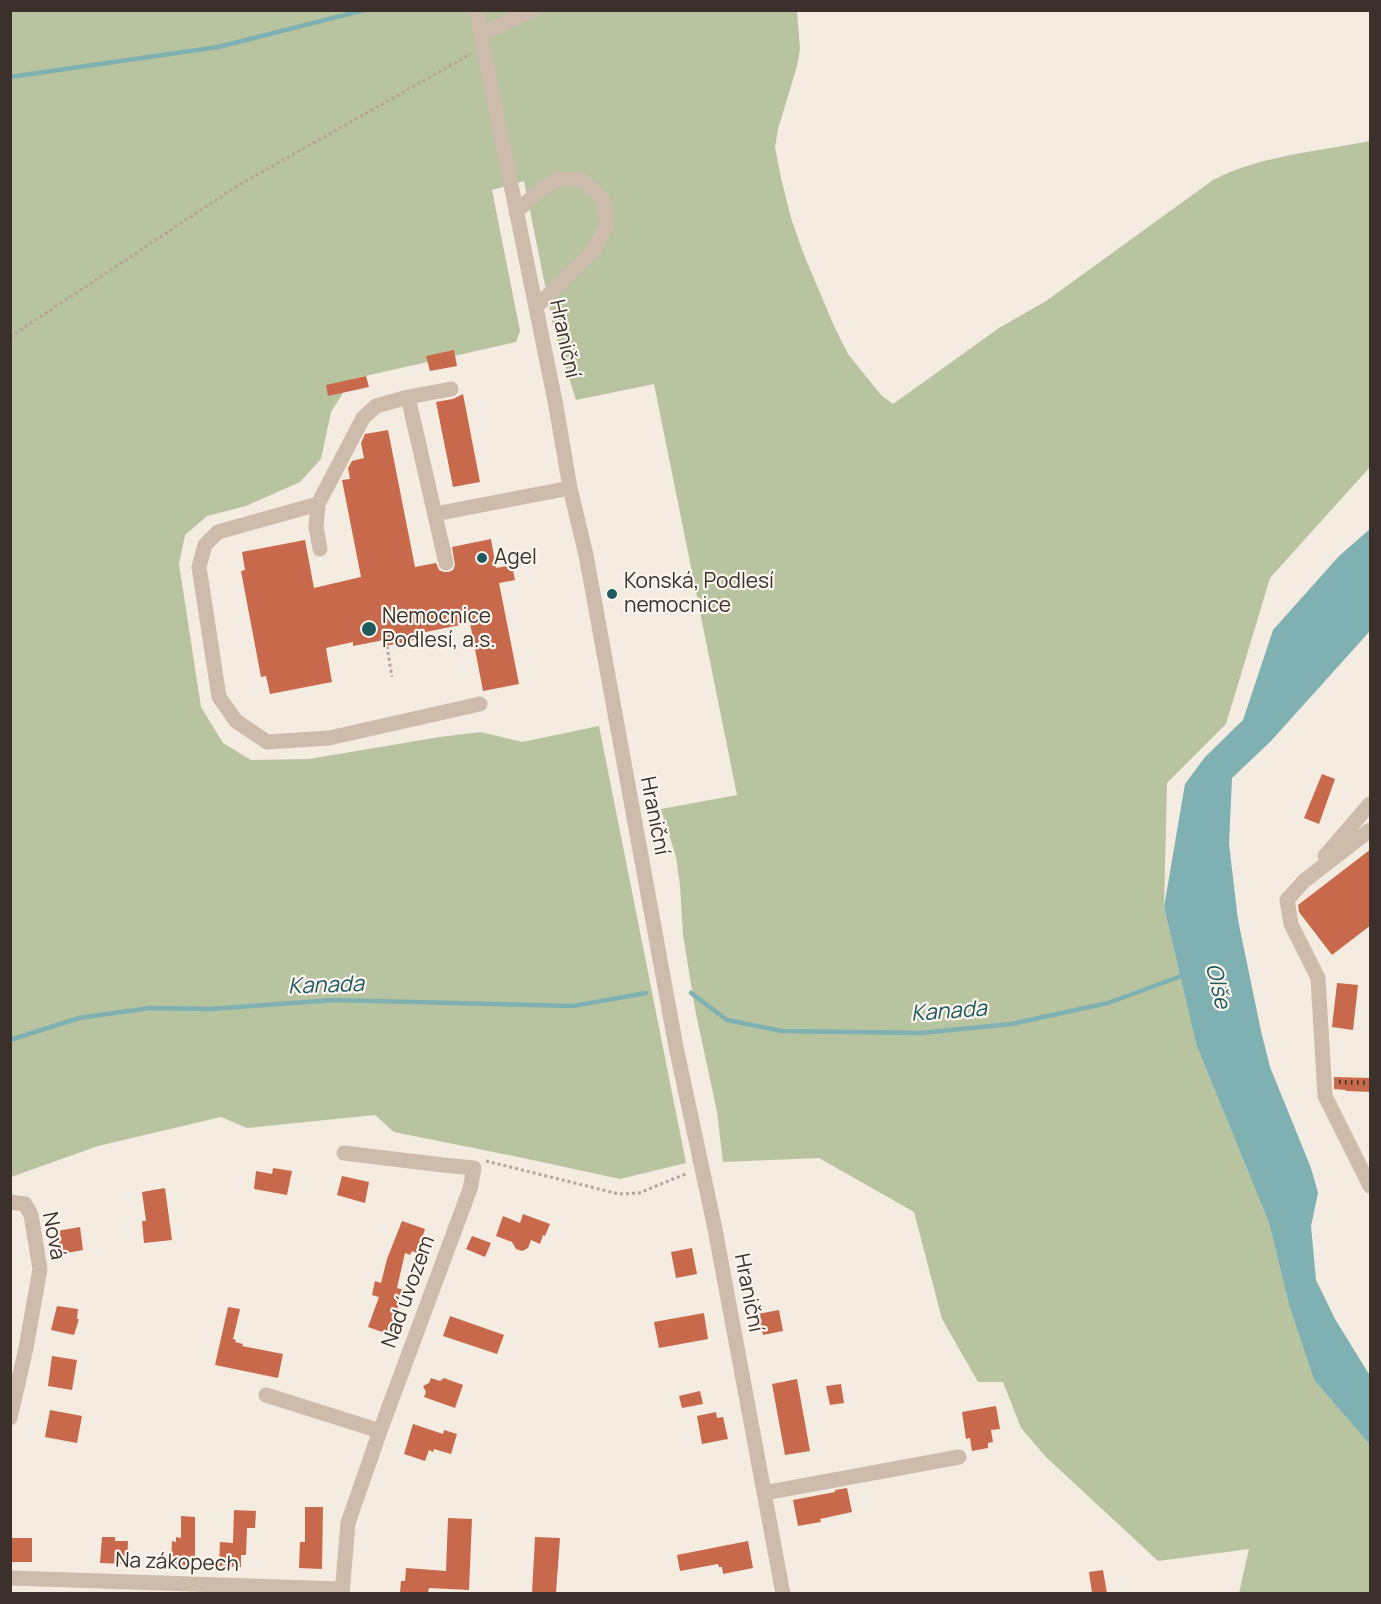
<!DOCTYPE html>
<html>
<head>
<meta charset="utf-8">
<style>
  body { margin:0 }
  #map { position:relative; width:1381px; height:1604px; overflow:hidden; background:#f4ebe1; font-family:Manrope,sans-serif }
  canvas { display:block }
  .frame { position:absolute; inset:0; border:12px solid #3b302b; pointer-events:none }
</style>
</head>
<body>
<div id="map">
<canvas width="1381" height="1604"></canvas>
<div class="frame"></div>
</div>
<script>
const ctx = document.querySelector('canvas').getContext('2d');
ctx.lineJoin = 'round';
function paint(path, color) { ctx.fillStyle = color; ctx.fill(path, 'evenodd'); }
function stroke(path, color, width, dash) { ctx.strokeStyle = color; ctx.lineWidth = width; ctx.lineCap = dash ? 'butt' : 'round'; ctx.setLineDash(dash || []); ctx.stroke(path); }
function write(font, color, halo, rows, align = 'center') {
  ctx.font = font + ' Manrope,sans-serif'; ctx.lineWidth = 4.5; ctx.setLineDash([]); ctx.textBaseline = 'middle'; ctx.strokeStyle = halo; ctx.fillStyle = color; for (const [text, x, y, turn = 0] of rows) {
    ctx.save(); ctx.translate(x, y); ctx.rotate((+turn || 0) * Math.PI / 180); ctx.textAlign = isNaN(turn) ? turn : align; if (halo) ctx.strokeText(text, 0, 0); ctx.fillText(text, 0, 0); ctx.restore();
  }
}
const green = new Path2D(`
  M10,11H797L800,49L797,66L778,129L775,147L781,178L791,218L804,255L834,326L848,354L881,395L893,404L999,328L1046,301L1213,180C1259,156 1319,151 1370,141V467L1270,578L1226,724L1167,783L1164,907L1196,1044L1269,1223L1289,1305L1314,1380L1370,1445V1593H1239L1249,1549L1158,1561L1046,1457L1021,1428L1003,1382H978L942,1319L914,1212L819,1158L723,1162L717,1112L695,1009L683,935L680,886L676,857L661,809L737,795L654,384L576,400L554,330L524,181L492,190L520,331L516,342L352,379L331,412L321,459L300,482L246,506L207,516L185,535L179,564L201,707L223,743L251,760L309,759L440,737L481,732L522,742L599,726L686,1163L620,1179L528,1159L394,1132L375,1115L247,1128L221,1117L98,1146L11,1177Z`);
const water = new Path2D(`
  M1370,529V631L1271,741L1232,778L1229,844L1238,920L1261,1031L1270,1067L1311,1168L1318,1193L1311,1226L1316,1280L1335,1319L1367,1371L1370,1375V1445L1314,1380L1289,1305L1269,1223L1196,1044L1164,907L1185,784L1205,757L1243,720L1273,630L1339,556Z`);
const stream = new Path2D(`
  M10,77L218,47L365,10
  M691,993L727,1020L782,1031L921,1033L1011,1024L1108,1003L1184,975
  M10,1040L79,1018L150,1008L211,1009L334,1000L573,1006L646,993`);
const building = new Path2D(`
  M454,350L457,366L430,371L426,356Z
  M366,376L369,387L328,396L326,385Z
  M463,394L480,482L453,487L436,402L453,399Z
  M388,430L415,567L436,563L439,570L444,572H449L453,570L455,565L452,547L491,539L496,568L512,565L515,580L499,583L519,684L483,691L470,623L421,633L422,638L413,640L407,644L400,643L385,646L384,640L353,646V642L326,648L332,682L270,694L266,676L261,677L241,571L245,570L242,552L305,540L314,588L361,577L342,480L350,479L348,468L352,461L364,458L361,443L365,434Z
  M1322,774L1335,779L1319,824L1304,818Z
  M1371,849V925L1332,955L1299,912L1298,905Z
  M1337,983L1358,985L1353,1030L1332,1027Z
  M1334,1077L1371,1078V1092L1346,1091V1090L1334,1089Z
  M273,1168L292,1171L287,1195L254,1189L256,1171L272,1174Z
  M342,1176L369,1182L365,1203L337,1195Z
  M165,1188L172,1240L144,1243L142,1221H146L142,1192Z
  M523,1214L550,1224L545,1236L543,1235L540,1244L531,1240L528,1248L522,1251L516,1249L512,1242L496,1236L503,1216L520,1223Z
  M402,1221L425,1229L417,1253L412,1251L410,1255L405,1253L397,1288L404,1290L388,1334L368,1327L379,1297L372,1295L375,1281L381,1283L387,1259Z
  M80,1227L83,1250L61,1254L57,1231Z
  M472,1236L491,1243L485,1257L466,1249Z
  M692,1248L697,1274L676,1278L671,1252Z
  M57,1306L78,1309L77,1319H79L74,1335L51,1330Z
  M228,1307L240,1309L233,1339L236,1340L235,1342L243,1344L242,1346L283,1354L278,1378L215,1365Z
  M779,1310L783,1331L763,1335L758,1314Z
  M704,1313L708,1339L659,1348L654,1322Z
  M450,1316L504,1335L497,1354L443,1336Z
  M52,1356L77,1360L72,1390L48,1386Z
  M431,1378L440,1381L444,1378L463,1385L455,1408L424,1397L426,1392L423,1386L429,1383Z
  M797,1379L810,1451L785,1455L772,1384Z
  M841,1384L844,1403L830,1405L826,1386Z
  M700,1391L703,1404L682,1408L679,1396Z
  M996,1406L1000,1429L991,1430L993,1442L988,1443V1448L972,1451L970,1438L966,1439L962,1412Z
  M50,1410L82,1416L77,1443L45,1437Z
  M716,1412L717,1418L723,1417L728,1439L702,1444L697,1416Z
  M413,1424L443,1434L444,1430L457,1434L451,1454L434,1449L433,1452L429,1450L425,1461L404,1454Z
  M847,1488L852,1512L820,1519L821,1522L798,1526L793,1500L835,1492V1490Z
  M305,1507H323L322,1569L299,1568L300,1542H305Z
  M234,1510L256,1511L255,1528H247L246,1555H241V1567L219,1566L220,1542L233,1543Z
  M181,1516L195,1517V1566L171,1565L172,1541L176,1542V1537L181,1538Z
  M448,1518L472,1519L469,1590L429,1588L428,1593H400L401,1581H405L406,1568L446,1571Z
  M102,1537H115V1541H128L127,1564L100,1563Z
  M535,1537L560,1538L556,1593H532Z
  M10,1538H32V1562H10Z
  M748,1541L753,1568L723,1574L722,1567H719L718,1564L680,1571L677,1555Z
  M1103,1570L1107,1593H1092L1089,1572Z`);
const path = new Path2D(`
  M10,337L237,186L471,54
  M387,646L392,677
  M486,1161L619,1194L639,1193L688,1173`);
const minor = new Path2D(`
  M477,10L483,47L556,406L570,488L586,555L676,1047L715,1229L783,1594
  M481,34L533,10
  M516,212L540,190L558,179L582,180L603,199L607,224L594,250L536,307
  M318,504L218,532L205,545L199,567L219,697L236,721L267,742L329,738L480,704
  M435,514L570,488
  M320,549L316,527L318,504L363,418L376,406L408,397
  M446,563L408,397L451,389
  M1370,830L1304,881L1287,900L1291,924L1318,978L1325,1096L1370,1186
  M1325,856L1370,804
  M10,1202L25,1204L31,1215L40,1269L26,1348L10,1418
  M266,1395L380,1431
  M764,1493L959,1457
  M10,1578L341,1589
  M342,1594L348,1523L380,1431L470,1189L474,1168L443,1165L344,1153`);
const rail = new Path2D(`
  M1339,1082L1370,1083`);
const markers = [
  [482,558,6,"#1f5a5e"],
  [612,594,6,"#1f5a5e"],
  [369,629,8,"#1f5a5e"]
];
const streetNames = [
  ["Hraniční",564,339,78],
  ["Hraniční",654,816,79],
  ["Nová",53,1236,79],
  ["Nad úvozem",409,1292,-70],
  ["Hraniční",748,1293,79],
  ["Na zákopech",177,1563,2]
];
const poiNames = [
  ["Agel",494,558],
  ["Konská, Podlesí",624,582],
  ["nemocnice",624,606],
  ["Nemocnice",382,617],
  ["Podlesí, a.s.",382,641]
];
const waterNames = [
  ["Kanada",326,986,-2],
  ["Olše",1217,986,77],
  ["Kanada",949,1012,-4]
];
paint(green, '#b8c4a0');
paint(water, '#7fb0b2');
stroke(stream, '#7fb0b2', 4.5);
paint(building, '#c8694b');
stroke(path, '#b9a596', 3, [3, 3]);
stroke(minor, '#cdbbac', 15);
stroke(rail, '#3b302b', 4.5, [1.5, 4.5]);
for (const [x, y, r, color] of markers) { const dot = new Path2D(); dot.arc(x, y, r, 0, 2 * Math.PI); ctx.fillStyle = color; ctx.fill(dot); stroke(dot, '#fbf5ee', 2); }
write('21px', '#3b302b', '#fbf5ee', streetNames);
write('21px', '#3b302b', '#fbf5ee', poiNames, 'left');
write('italic 22px', '#1f5a5e', '#fbf5ee', waterNames);
</script>
</body>
</html>
